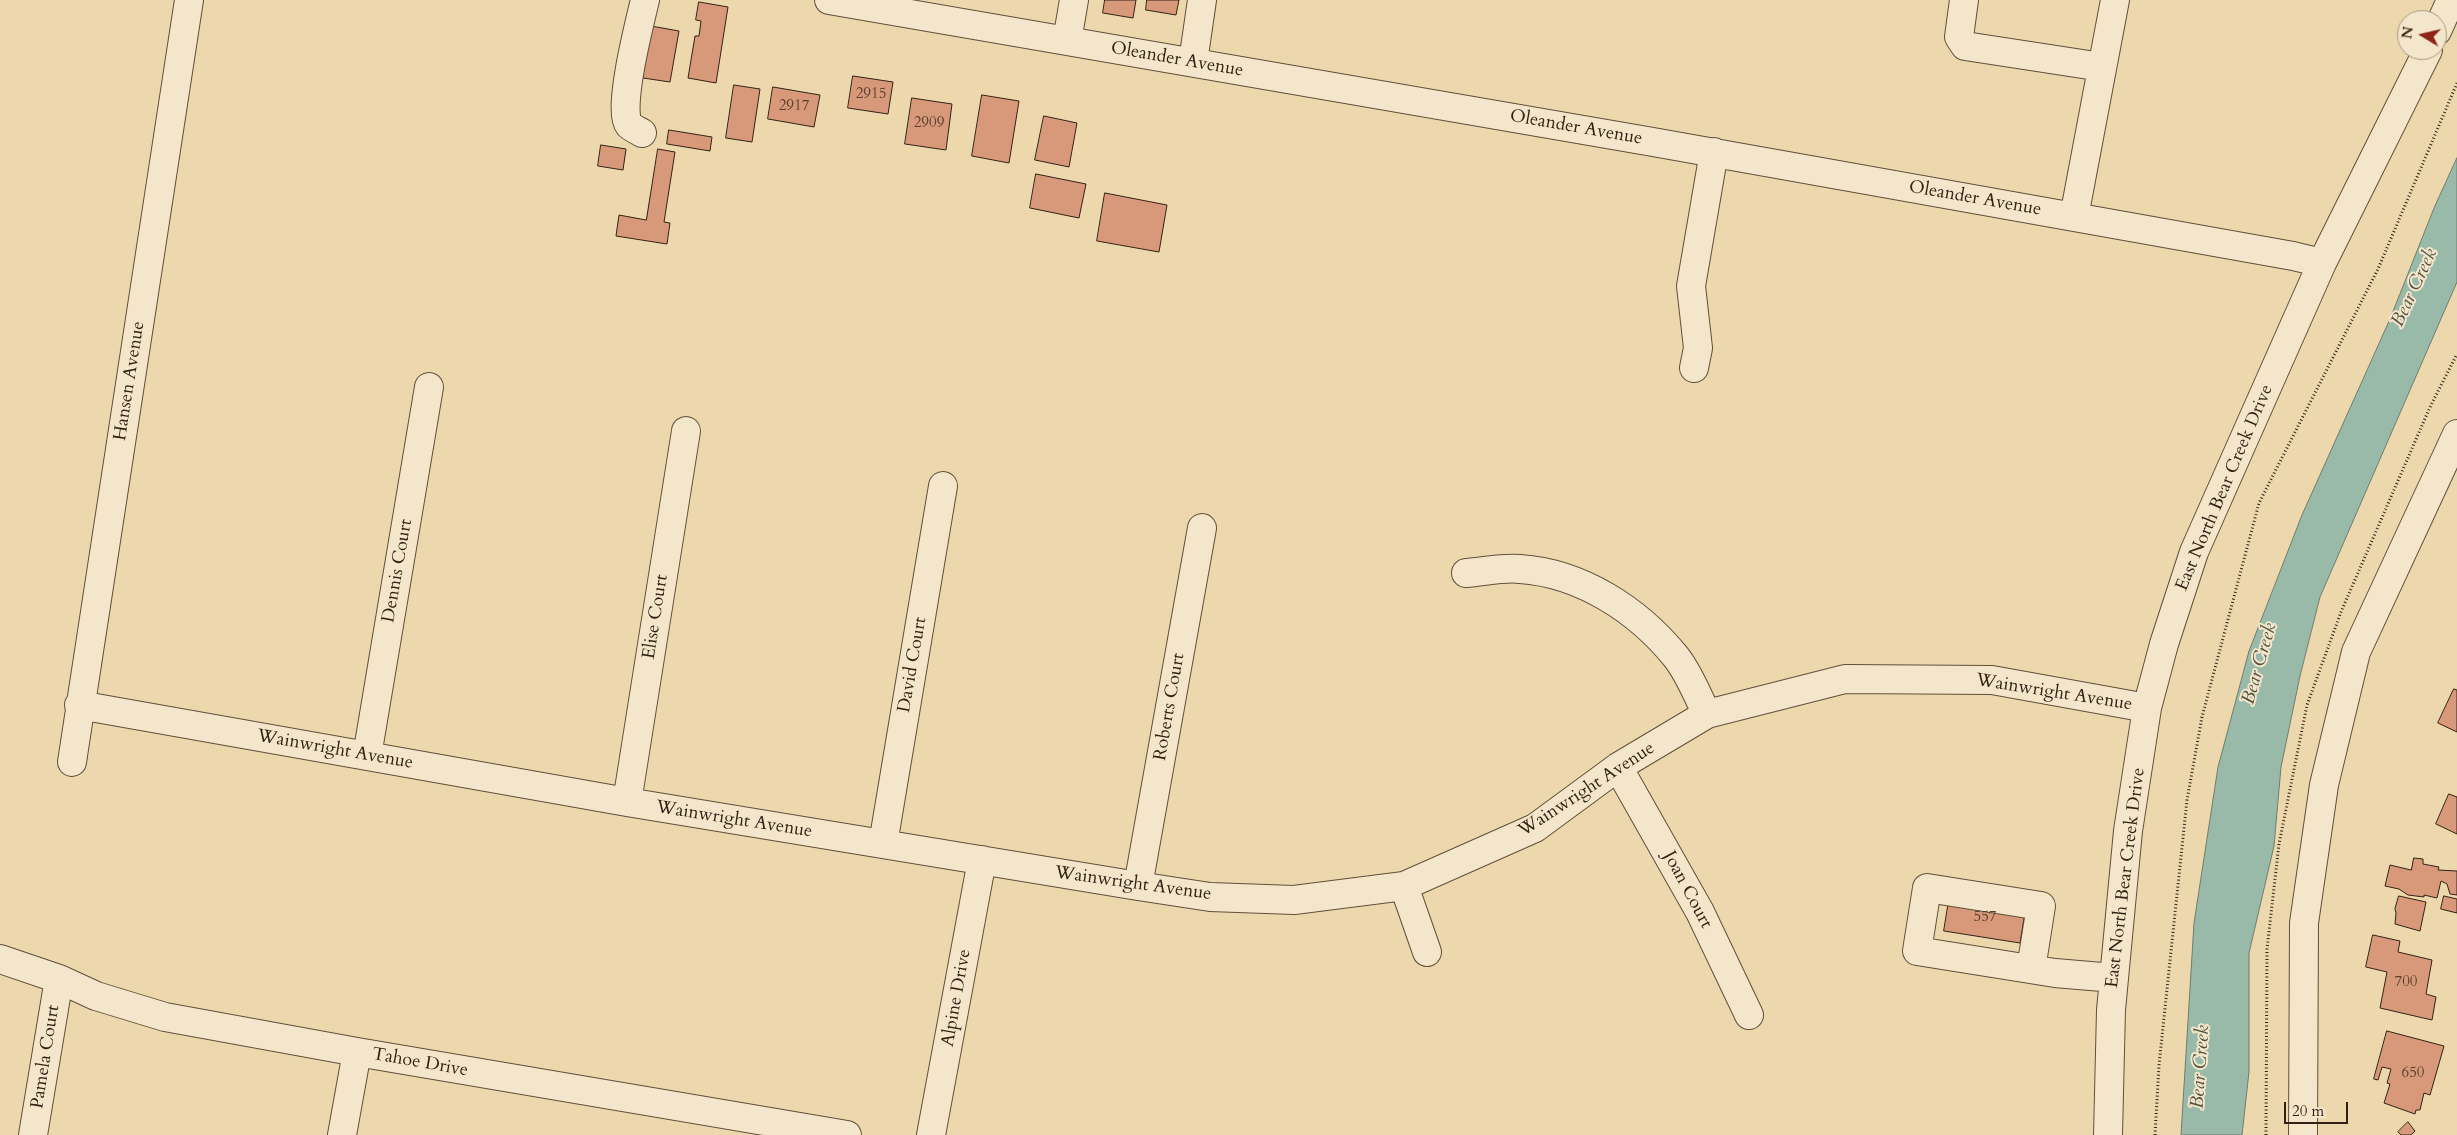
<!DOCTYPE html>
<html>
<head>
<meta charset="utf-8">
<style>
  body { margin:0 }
  #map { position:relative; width:2457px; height:1135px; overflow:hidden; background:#edd8ad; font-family:Cardo,serif }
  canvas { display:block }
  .north { position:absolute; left:2397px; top:10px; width:50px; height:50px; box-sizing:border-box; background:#f3e6ca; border:1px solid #a59882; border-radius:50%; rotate:279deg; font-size:14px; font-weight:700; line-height:20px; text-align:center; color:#312215 }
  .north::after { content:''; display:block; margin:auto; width:18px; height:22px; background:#8f2418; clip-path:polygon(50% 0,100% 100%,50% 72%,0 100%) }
  .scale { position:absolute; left:2284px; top:1102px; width:64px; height:22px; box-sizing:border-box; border:2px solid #312215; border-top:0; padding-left:6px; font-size:15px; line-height:18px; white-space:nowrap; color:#312215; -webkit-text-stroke:4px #f3e6ca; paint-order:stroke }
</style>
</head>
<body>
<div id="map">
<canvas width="2457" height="1135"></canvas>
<div class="north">N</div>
<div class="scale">20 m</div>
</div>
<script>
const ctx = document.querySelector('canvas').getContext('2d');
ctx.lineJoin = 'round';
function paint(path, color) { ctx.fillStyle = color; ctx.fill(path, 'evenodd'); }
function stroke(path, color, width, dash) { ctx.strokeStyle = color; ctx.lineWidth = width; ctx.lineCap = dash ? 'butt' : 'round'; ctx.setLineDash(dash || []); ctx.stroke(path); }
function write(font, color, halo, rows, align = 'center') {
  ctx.font = font + ' Cardo,serif'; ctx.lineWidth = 4; ctx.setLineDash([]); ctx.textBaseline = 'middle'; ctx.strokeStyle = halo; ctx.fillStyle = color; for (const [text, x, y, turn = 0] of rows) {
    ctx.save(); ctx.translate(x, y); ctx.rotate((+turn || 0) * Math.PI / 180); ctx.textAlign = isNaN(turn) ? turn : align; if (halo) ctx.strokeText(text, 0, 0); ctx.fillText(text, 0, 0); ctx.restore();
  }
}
const water = new Path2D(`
  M2457,158V282L2320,597L2300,676L2281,767L2274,846L2249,953V1072L2242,1135H2181L2194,923L2218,767L2249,651L2302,515L2390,319L2434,208Z`);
const building = new Path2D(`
  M1105,0H1136L1133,18L1103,13Z
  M1147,0H1179L1176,15L1146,10Z
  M699,2L728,7L716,83L688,78L695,36H699L701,21L696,20Z
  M651,26L679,31L670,82L643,78Z
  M853,76L893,82L888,114L848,108Z
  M734,85L760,89L752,142L726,138Z
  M773,87L820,95L814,127L768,119Z
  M982,95L1019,101L1009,163L972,156Z
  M912,98L952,104L946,150L905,144Z
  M1044,116L1077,123L1069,167L1035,160Z
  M669,130L712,137L710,151L667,144Z
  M601,145L626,149L623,170L598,166Z
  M658,149L675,152L664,222L670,223L667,244L616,236L619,215L646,220Z
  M1036,174L1086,184L1079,218L1030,208Z
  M1105,193L1167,205L1159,252L1097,241Z
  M2454,689L2457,690V732L2438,723Z
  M2449,794L2457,797V834L2436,824Z
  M2414,858L2423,859V864L2439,867L2438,870L2457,871V895L2450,894L2447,884L2441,881L2437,898L2424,895V897L2408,895L2399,889L2385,886L2390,865L2411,870Z
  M1950,894L2026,906L2020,943L1944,931Z
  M2399,896L2426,902L2420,931L2395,924L2396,913L2395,909Z
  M2444,896L2457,899V913L2441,909Z
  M2373,935L2400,941L2398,952L2432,960L2426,994L2436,997L2432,1020L2380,1008L2387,972L2366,967Z
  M2387,1031L2444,1046L2430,1095L2424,1093L2420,1110H2416L2415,1114L2384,1103L2390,1084L2387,1083L2391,1069L2382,1067L2378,1080L2374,1079Z
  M2408,1122L2415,1131L2411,1135H2401L2398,1132Z`);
const path = new Path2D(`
  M2155,1135L2159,1065L2187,800L2202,717L2259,503L2378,269L2457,83
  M2266,1135L2267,949L2279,844L2307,705L2341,612L2430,407L2457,354`);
const minor = new Path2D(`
  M829,0L1653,142L2293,256L2322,263
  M1964,0L1959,37L1965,46L2102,67
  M2437,31L2451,0
  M1067,41L1074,0
  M1193,62L1202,0
  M642,133C639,131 632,128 629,125C617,110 640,21 645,0
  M2074,217L2115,0
  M1694,368L1698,348L1691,286L1714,152
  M1466,573C1483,572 1503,567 1520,569C1581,573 1638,610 1676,657C1689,673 1697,695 1707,714
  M79,705L627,802L1138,886L1210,897L1294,900L1404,886L1535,828L1618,767L1707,714L1845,679L1992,680L2147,708
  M367,756L429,387
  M72,762L189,0
  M1618,767L1700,912L1749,1015
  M627,802L686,431
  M883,844L943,486
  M1138,886L1202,528
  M1404,886L1427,952
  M0,959L59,979L96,996L165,1017L357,1052L847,1135
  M2031,969L2041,906L1927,888L1917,951L2055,973L2114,978
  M33,1135L59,979
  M342,1135L357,1052
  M931,1135L982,860
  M2108,1135L2111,1010L2128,831L2147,708L2164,644L2194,552L2322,263L2428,50
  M2303,1135L2304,923L2324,785L2356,652L2457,434`);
const numberNames = [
  ["2915",871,95],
  ["2917",794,107],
  ["2909",929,124],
  ["557",1985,918],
  ["700",2406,983],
  ["650",2413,1074]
];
const streetNames = [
  ["Oleander Avenue",1177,60,10],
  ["Oleander Avenue",1576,128,10],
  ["Oleander Avenue",1975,199,10],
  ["Hansen Avenue",130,381,-81],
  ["East North Bear Creek Drive",2225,488,-67],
  ["Dennis Court",398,571,-80],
  ["Elise Court",656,617,-81],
  ["David Court",913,665,-80],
  ["Wainwright Avenue",2054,693,9],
  ["Roberts Court",1170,707,-80],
  ["Wainwright Avenue",335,750,10],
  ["Wainwright Avenue",1587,790,-33],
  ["Wainwright Avenue",734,820,9],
  ["East North Bear Creek Drive",2126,878,-83],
  ["Wainwright Avenue",1133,884,8],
  ["Joan Court",1687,890,62],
  ["Alpine Drive",957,998,-80],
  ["Pamela Court",46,1057,-81],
  ["Tahoe Drive",420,1063,10]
];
const waterNames = [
  ["Bear Creek",2415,288,-65],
  ["Bear Creek",2260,664,-74],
  ["Bear Creek",2201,1067,-86]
];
paint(water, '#99baa8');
stroke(water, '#6f7d6d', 1);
paint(building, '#d8997a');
stroke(building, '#312215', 1);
stroke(minor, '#60503b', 30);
stroke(path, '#312215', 3, [1, 2.5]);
stroke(minor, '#f3e6ca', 28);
write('15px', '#5b402e', null, numberNames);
write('18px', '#312215', '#f3e6ca', streetNames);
write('italic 19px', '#505041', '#f3e6ca', waterNames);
</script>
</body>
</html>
